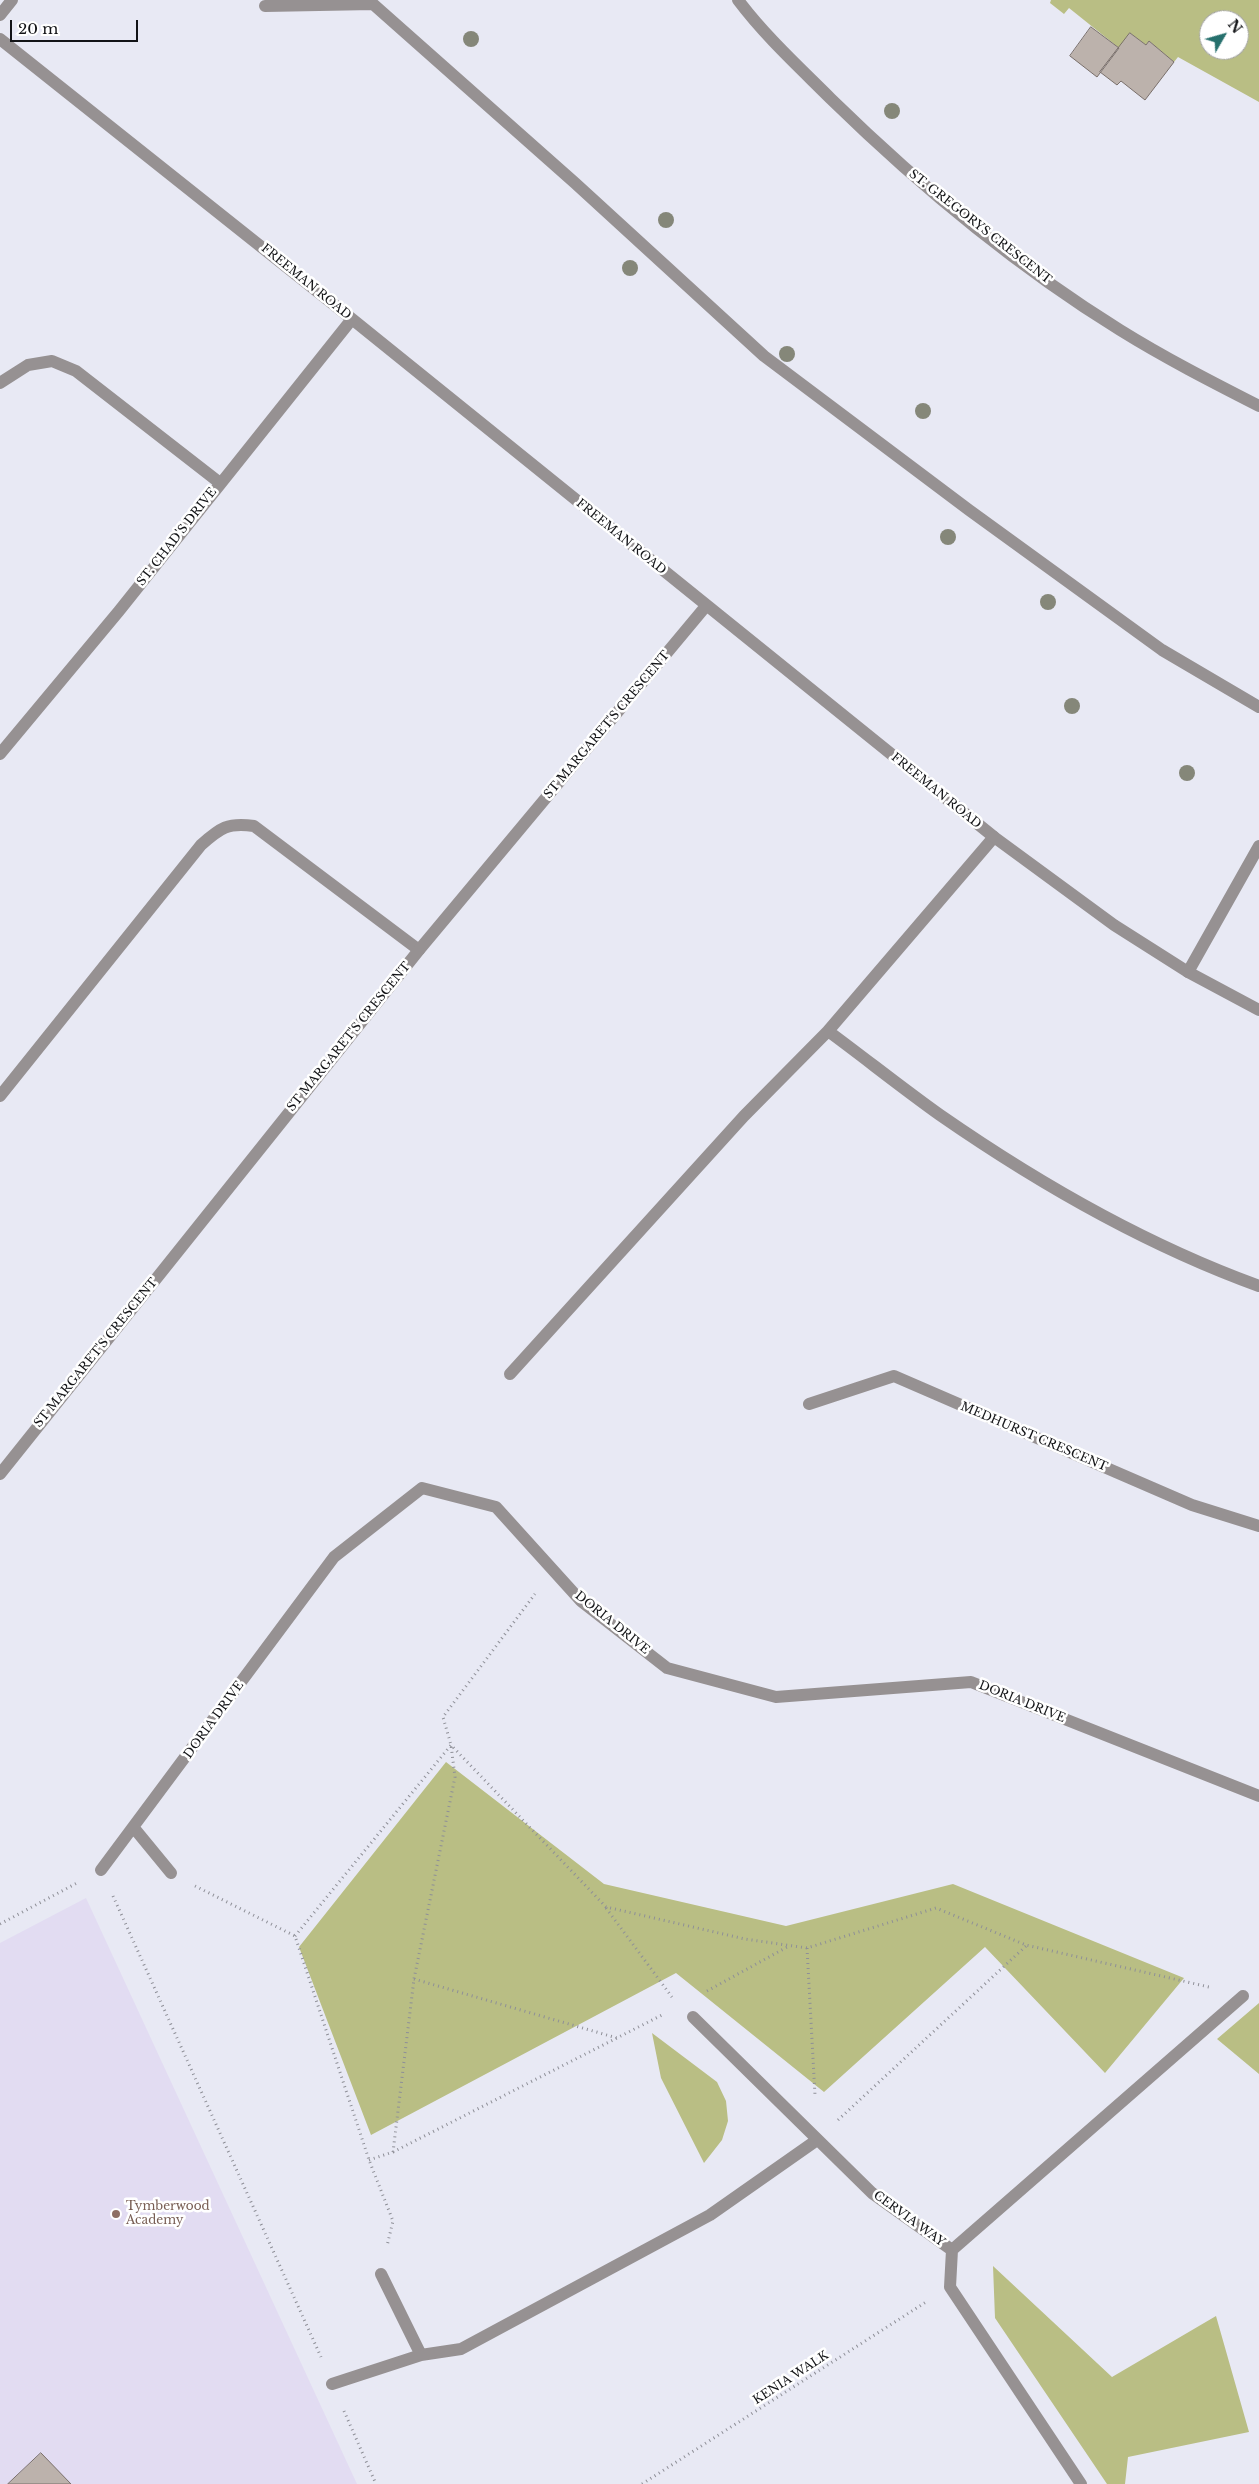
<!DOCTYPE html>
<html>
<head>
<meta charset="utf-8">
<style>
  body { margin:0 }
  #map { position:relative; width:1259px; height:2484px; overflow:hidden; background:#e8e9f4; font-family:"Libre Baskerville",serif }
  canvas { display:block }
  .north { position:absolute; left:1199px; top:10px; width:50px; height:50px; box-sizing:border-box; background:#fff; border:1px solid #a1a1a2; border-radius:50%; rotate:52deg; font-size:14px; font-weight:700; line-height:20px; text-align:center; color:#131417 }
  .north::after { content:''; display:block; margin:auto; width:18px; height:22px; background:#26706d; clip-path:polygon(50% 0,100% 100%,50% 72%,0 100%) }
  .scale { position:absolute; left:10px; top:20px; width:128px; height:22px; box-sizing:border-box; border:2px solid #131417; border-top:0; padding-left:6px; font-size:15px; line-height:18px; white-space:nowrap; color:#131417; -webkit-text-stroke:4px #fff; paint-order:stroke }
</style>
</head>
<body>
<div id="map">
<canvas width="1259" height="2484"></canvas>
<div class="north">N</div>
<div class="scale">20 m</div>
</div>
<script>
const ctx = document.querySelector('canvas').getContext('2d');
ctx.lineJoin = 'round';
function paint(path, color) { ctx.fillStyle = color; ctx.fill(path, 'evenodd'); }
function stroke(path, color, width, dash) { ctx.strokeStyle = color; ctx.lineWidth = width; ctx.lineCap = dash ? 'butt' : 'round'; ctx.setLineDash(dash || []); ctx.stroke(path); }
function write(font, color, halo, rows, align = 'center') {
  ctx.font = font + ' "Libre Baskerville",serif'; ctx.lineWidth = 5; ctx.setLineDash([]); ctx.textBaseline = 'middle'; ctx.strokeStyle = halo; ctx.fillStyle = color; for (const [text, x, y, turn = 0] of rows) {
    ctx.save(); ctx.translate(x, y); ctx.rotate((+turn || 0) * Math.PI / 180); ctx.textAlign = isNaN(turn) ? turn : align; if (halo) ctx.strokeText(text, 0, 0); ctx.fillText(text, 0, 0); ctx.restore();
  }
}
const education = new Path2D(`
  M86,1898L357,2484H0V1943Z`);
const green = new Path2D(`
  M1051,0H1259V102L1178,57L1174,62L1149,41L1146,45L1130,33L1119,48L1069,8L1064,14L1050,3ZM1209,20H1239V50H1209Z
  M446,1762L604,1884L786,1926L953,1884L1184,1978L1105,2073L985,1947L824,2092L676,1973L371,2135L299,1947Z
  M1259,2003V2074L1217,2039Z
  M652,2033L717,2082L726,2101L728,2121L722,2140L704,2163L661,2078Z
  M993,2266L1112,2377L1216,2316L1249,2432L1128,2457L1125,2484H1107L995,2318Z`);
const building = new Path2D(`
  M1091,27L1119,48L1097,77L1070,56Z
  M1130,33L1146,45L1149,41L1174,62L1145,100L1121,81L1117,85L1100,72Z
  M41,2453L71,2484H8Z`);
const path = new Path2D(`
  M195,1886L295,1936L369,2160L393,2221L387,2246
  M113,1896L321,2357
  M606,1908L672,1997
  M0,1924L77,1883
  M295,1936L451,1745L606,1907L745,1939L807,1948L936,1908L1026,1945L1209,1987
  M807,1948L815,2095
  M414,1979L617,2038
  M707,1991L789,1946
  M838,2120L1026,1946
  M393,2152L664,2014
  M369,2160L393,2152L414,1979L455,1777L451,1745L443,1717L535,1594
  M344,2411L376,2484
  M642,2484L926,2302`);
const lane = new Path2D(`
  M265,6L373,4L575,183L764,356L969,510L1162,650L1259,707
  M0,383L28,365L52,361L76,371L220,483
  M1188,972L1259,846
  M828,1031L994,837
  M0,1096L201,845C220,828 228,822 254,826L419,950
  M510,1374L744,1116L828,1031C866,1059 902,1088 940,1115C1038,1183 1146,1245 1259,1286`);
const street = new Path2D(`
  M738,0C765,36 799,67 831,99C919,185 1015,265 1120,330C1165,358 1212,382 1259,406
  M0,15L12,0
  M0,39L352,319L994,837L1114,925L1188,972L1259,1010
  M0,754L119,611L352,319
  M809,1404L894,1376L1192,1505L1259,1526
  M0,1474L419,950L706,606
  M134,1828L171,1873
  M101,1870L334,1557L422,1488L496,1507L581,1601L667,1668L776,1697L971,1682L1259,1796
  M693,2017L872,2193L952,2250L950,2287L1081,2484
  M952,2250L1243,1996
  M381,2274L421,2355L461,2349L710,2215L817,2140
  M332,2384L421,2355`);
const trees = [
  [471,39],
  [892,111],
  [666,220],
  [630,268],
  [787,354],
  [923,411],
  [948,537],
  [1048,602],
  [1072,706],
  [1187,773]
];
const markers = [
  [116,2214,5,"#8d6e63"]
];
const streetNames = [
  ["ST. GREGORYS CRESCENT",980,227,38],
  ["FREEMAN ROAD",306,282,39],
  ["ST. CHAD'S DRIVE",177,537,-52],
  ["FREEMAN ROAD",621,537,39],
  ["ST MARGARET'S CRESCENT",607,725,-50],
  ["FREEMAN ROAD",936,791,39],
  ["ST MARGARET'S CRESCENT",349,1037,-51],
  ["ST MARGARET'S CRESCENT",96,1353,-51],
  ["MEDHURST CRESCENT",1034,1437,23],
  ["DORIA DRIVE",612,1623,39],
  ["DORIA DRIVE",1022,1702,22],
  ["DORIA DRIVE",214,1720,-54],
  ["CERVIA WAY",909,2219,36],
  ["KENIA WALK",791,2378,-33]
];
const educationNames = [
  ["Tymberwood",126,2207],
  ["Academy",126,2221]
];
paint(education, '#e2dcf2');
paint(green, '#b9be84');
paint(building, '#bcb2ac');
stroke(building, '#796f6a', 1);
stroke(path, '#8e8f97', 3, [1, 4]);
stroke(lane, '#969192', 12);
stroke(street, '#969192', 12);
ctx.fillStyle = '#858779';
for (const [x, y] of trees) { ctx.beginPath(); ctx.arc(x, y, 8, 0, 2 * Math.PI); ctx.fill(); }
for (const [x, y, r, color] of markers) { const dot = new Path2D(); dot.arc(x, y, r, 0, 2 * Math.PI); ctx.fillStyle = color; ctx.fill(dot); stroke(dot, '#fff', 2); }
write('12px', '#131417', '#fff', streetNames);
write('12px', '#785e54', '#fff', educationNames, 'left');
</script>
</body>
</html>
